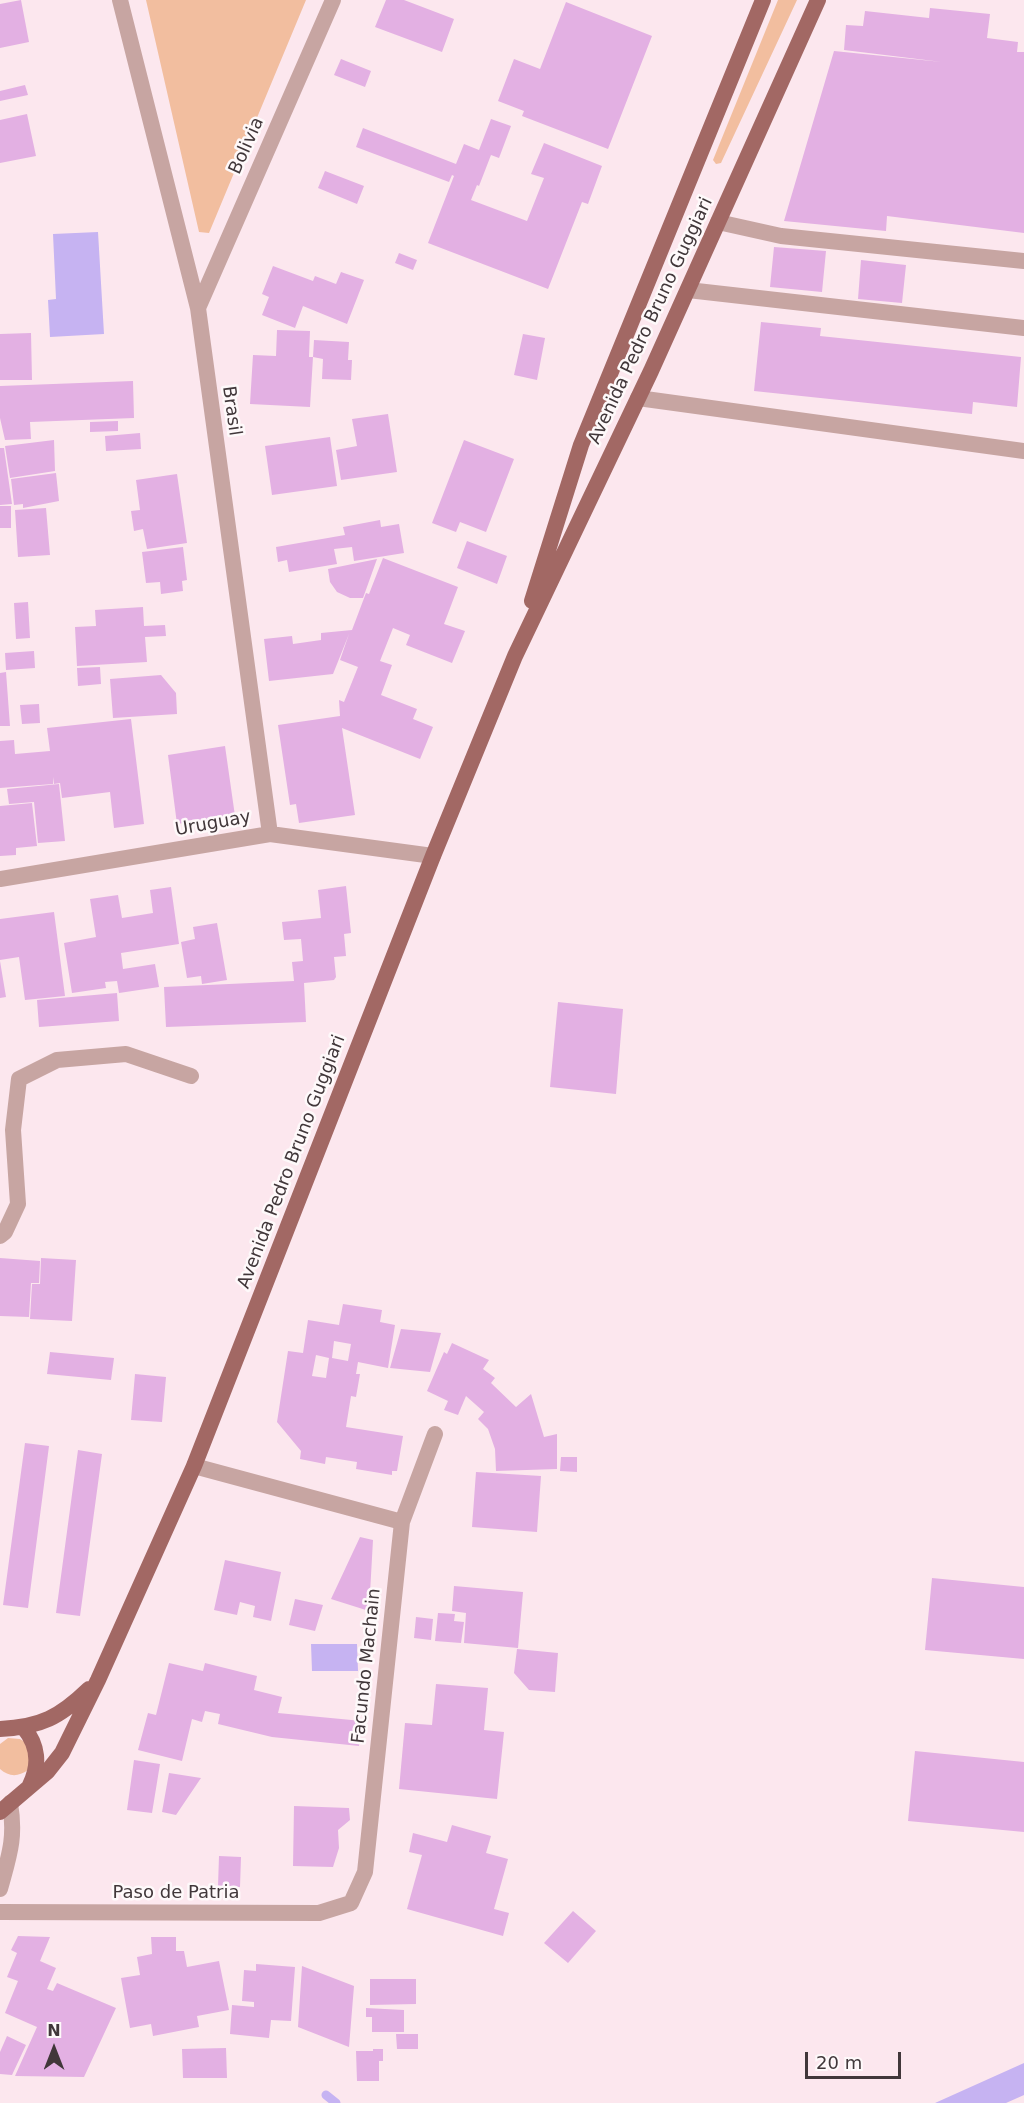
<!DOCTYPE html>
<html>
<head>
<meta charset="utf-8">
<style>
  body { margin:0 }
  #map { position:relative; width:1024px; height:2103px; overflow:hidden; background:#fce7ee; font-family:"DejaVu Sans",sans-serif }
  canvas { display:block }
  .north { position:absolute; left:24px; top:2019px; width:60px; height:60px; -webkit-text-stroke:4px #fef9fa; paint-order:stroke; rotate:0deg; font-size:16px; font-weight:700; line-height:24px; text-align:center; color:#41373a }
  .north::after { content:''; display:block; margin:auto; width:21px; height:27px; background:#41373a; clip-path:polygon(50% 0,100% 100%,50% 72%,0 100%) }
  .scale { position:absolute; left:805px; top:2052px; width:96px; height:27px; box-sizing:border-box; border:3px solid #41373a; border-top:0; padding-left:8px; font-size:18px; line-height:21px; white-space:nowrap; color:#41373a; -webkit-text-stroke:4px #fef9fa; paint-order:stroke }
</style>
</head>
<body>
<div id="map">
<canvas width="1024" height="2103"></canvas>
<div class="north">N</div>
<div class="scale">20 m</div>
</div>
<script>
const ctx = document.querySelector('canvas').getContext('2d');
ctx.lineJoin = 'round';
function paint(path, color) { ctx.fillStyle = color; ctx.fill(path, 'evenodd'); }
function stroke(path, color, width, dash) { ctx.strokeStyle = color; ctx.lineWidth = width; ctx.lineCap = dash ? 'butt' : 'round'; ctx.setLineDash(dash || []); ctx.stroke(path); }
function write(font, color, halo, rows, align = 'center') {
  ctx.font = font + ' "DejaVu Sans",sans-serif'; ctx.lineWidth = 5; ctx.setLineDash([]); ctx.textBaseline = 'middle'; ctx.strokeStyle = halo; ctx.fillStyle = color; for (const [text, x, y, turn = 0] of rows) {
    ctx.save(); ctx.translate(x, y); ctx.rotate((+turn || 0) * Math.PI / 180); ctx.textAlign = isNaN(turn) ? turn : align; if (halo) ctx.strokeText(text, 0, 0); ctx.fillText(text, 0, 0); ctx.restore();
  }
}
const green = new Path2D(`
  M146,0H306L209,233L199,232Z
  M778,0H797L721,163L716,164L713,160Z
  M8,1738L20,1739L31,1746L28,1770C18,1777 9,1777 0,1769V1744Z`);
const water = new Path2D(`
  M98,232L104,334L50,337L48,300L56,299L53,234Z
  M311,1644H357L358,1671H312Z
  M1024,2063V2095L1006,2103H935Z`);
const stream = new Path2D(`
  M326,2095L336,2103`);
const building = new Path2D(`
  M21,0L29,42L0,48V4Z
  M386,0H404L454,19L442,52L375,27Z
  M566,2L652,36L608,149L522,116L524,111L498,101L514,59L540,69Z
  M930,8L990,14L987,38L1018,42L1017,52H1024V233L887,216L886,231L784,221L834,51L942,62L844,50L846,25L863,26L865,11L929,18Z
  M341,59L371,71L365,87L334,75Z
  M25,85L28,95L0,101V91Z
  M27,114L36,156L0,163V120Z
  M491,119L511,126L499,158L491,155L479,186L477,185L471,200L527,221L544,178L531,174L544,143L602,166L588,204L582,202L548,289L428,243L454,176L452,175L449,182L356,147L363,128L456,164L464,144L479,150Z
  M325,171L364,186L357,204L318,188Z
  M774,247L826,251L822,292L770,287Z
  M399,253L417,260L413,270L395,263Z
  M861,260L906,265L902,303L858,299Z
  M273,266L313,281L315,276L336,284L341,272L364,280L347,324L303,306L295,328L262,315L269,297L262,294Z
  M761,322L821,328L820,336L1021,357L1017,407L973,402L972,414L754,391Z
  M277,330L310,331L309,357H313L310,407L250,404L253,355L276,356Z
  M31,333L32,380H0V334Z
  M523,334L545,338L537,380L514,375Z
  M314,340L349,342L348,360H352L351,380L322,379L323,359L313,357Z
  M133,381L134,418L30,422L31,439L5,440L0,418V386Z
  M388,414L397,472L341,480L336,450L357,446L352,419Z
  M118,421V431L90,432V422Z
  M140,433L141,449L106,451L105,436Z
  M330,437L337,486L272,495L265,446Z
  M54,440L55,471L10,478L5,446Z
  M464,440L514,459L486,532L460,522L456,532L432,523Z
  M0,448H4L12,504L0,505Z
  M56,473L59,501L23,508V504L14,505L11,479Z
  M177,474L187,543L147,549L143,529L134,531L131,511L140,510L136,480Z
  M0,506H11V528H0Z
  M46,508L50,555L18,557L15,510Z
  M380,520L381,527L399,524L404,553L354,561L352,547L334,549L337,564L289,572L287,560L278,562L276,547L345,535L343,527Z
  M467,541L507,556L497,584L457,568Z
  M183,547L187,580L182,581L183,591L161,594L160,582L146,583L142,552Z
  M383,558L458,587L444,624L465,631L452,663L406,645L410,635L393,628L380,661L392,665L381,695L417,709L413,719L433,727L420,759L342,728L355,815L299,823L296,804L290,805L278,725L340,716L339,700L344,702L358,667L340,660L349,634L333,674L269,681L264,639L292,636L293,644L321,640V633L352,630L366,593L369,594Z
  M377,559L363,598H350L337,592L330,582L328,569Z
  M28,602L30,638L16,639L14,603Z
  M143,607L144,626L165,625L166,636L145,637L147,662L77,666L75,627L96,626L95,610Z
  M34,651L35,668L6,670L5,653Z
  M100,667L101,684L78,686L77,668Z
  M6,672L10,726H0V673Z
  M161,675L176,693L177,714L113,718L110,679Z
  M39,704L40,723L22,724L20,705Z
  M131,719L144,824L114,828L110,792L62,798L60,783L54,784L53,777V784L0,788V741L14,740L15,754L50,751L47,728Z
  M225,746L235,816L177,824L168,755Z
  M59,784L65,841L38,843L34,802L9,804L7,789Z
  M32,803L37,846L16,848V855L0,856V806Z
  M346,886L351,933L344,934L346,956L334,957L336,977L334,980L304,983L306,1022L166,1027L164,987L294,981L292,962L303,961L301,939L284,940L282,922L321,918L318,890Z
  M171,887L179,944L121,953L123,969L155,964L159,987L119,993L117,981L105,982L106,988L72,993L64,943L96,937L90,899L118,895L122,918L153,913L150,890Z
  M54,912L65,996L25,1000L19,957L0,960V919Z
  M217,923L227,980L202,984L201,976L187,978L181,942L195,939L193,927Z
  M0,961L6,997L0,998Z
  M117,993L119,1021L39,1027L37,1000Z
  M558,1002L623,1009L616,1094L550,1087Z
  M0,1258L40,1261L39,1283H31L29,1317L0,1316Z
  M41,1258L76,1260L72,1321L30,1319L32,1284H40Z
  M343,1304L382,1310L380,1322L395,1325L388,1368L358,1362L356,1374H360L356,1397L351,1396L346,1427L403,1436L397,1471H392V1475L356,1469L357,1462L326,1457L325,1464L300,1459L301,1451L277,1422L288,1351L303,1353L308,1320L339,1325ZM334,1341L351,1344L348,1361L332,1358ZM316,1355L329,1358L326,1378L312,1376Z
  M401,1329L441,1333L430,1372L390,1368Z
  M452,1343L489,1360L483,1369L495,1378L491,1383L516,1407L531,1394L544,1437L557,1434V1469L496,1471L495,1449L488,1429L478,1419L484,1412L466,1396L458,1415L444,1410L448,1401L427,1391L444,1352L447,1354Z
  M50,1352L114,1358L111,1380L47,1374Z
  M135,1374L166,1377L162,1422L131,1420Z
  M25,1443L49,1446L28,1608L3,1605Z
  M78,1450L102,1454L80,1616L56,1613Z
  M561,1457H577V1472L560,1471Z
  M476,1472L541,1476L537,1532L472,1527Z
  M360,1537L373,1540L369,1611L331,1599Z
  M225,1560L281,1572L271,1621L253,1617L255,1606L240,1602L237,1615L214,1610Z
  M932,1578L1024,1587V1659L925,1650Z
  M454,1586L523,1592L518,1648L464,1643L466,1613L452,1611Z
  M295,1599L323,1605L315,1631L289,1625Z
  M438,1613L455,1614L454,1621L464,1622L461,1643L435,1641Z
  M416,1617L433,1619L431,1640L414,1638Z
  M517,1649L558,1653L555,1692L529,1690L514,1673Z
  M169,1663L203,1671L205,1663L257,1676L254,1690L282,1697L278,1713L362,1721L359,1746L272,1737L218,1724L220,1714L205,1711L202,1722L192,1719L182,1761L138,1750L148,1713L156,1715Z
  M436,1684L488,1688L484,1730L504,1732L497,1799L399,1789L405,1723L432,1725Z
  M915,1751L1024,1762V1832L908,1821Z
  M134,1760L160,1764L152,1813L127,1810Z
  M169,1773L201,1778L176,1815L162,1812Z
  M294,1806L349,1808L350,1820L338,1830L339,1848L333,1867L293,1866Z
  M452,1825L491,1836L486,1853L508,1859L494,1909L509,1913L503,1936L407,1909L422,1855L409,1852L413,1833L447,1842Z
  M219,1856L241,1857L240,1887L218,1886Z
  M573,1911L596,1931L568,1963L544,1943Z
  M18,1936L50,1937L40,1961L56,1968L47,1989L53,1991L57,1983L116,2008L84,2077L15,2076L37,2027L5,2013L18,1981L7,1977L17,1953L11,1950Z
  M151,1937H176V1951H184L187,1967L219,1961L229,2010L197,2016L199,2027L153,2036L151,2024L130,2028L121,1978L140,1975L137,1957L152,1954Z
  M256,1964L295,1967L291,2021L271,2020L269,2038L230,2034L232,2005L254,2007V2002L242,2001L244,1970L256,1971Z
  M302,1966L354,1986L349,2047L298,2027Z
  M370,1979H416V2004L370,2005Z
  M366,2008L404,2010V2032H372V2017H366Z
  M396,2034H418V2049H397Z
  M7,2036L26,2045L12,2075L0,2074V2052Z
  M226,2048L227,2078H183L182,2049Z
  M373,2049H383V2061H379V2081H357L356,2051H373Z`);
const service = new Path2D(`
  M718,222L781,236L1024,261
  M688,290L1024,328
  M638,398L1024,451
  M0,1236L5,1232L18,1204L13,1130L19,1079L57,1060L126,1054L191,1076`);
const minor = new Path2D(`
  M120,0L198,308L270,834
  M198,308L333,0
  M0,879L270,834L433,856
  M194,1466L402,1522
  M0,1889C9,1856 16,1838 10,1803
  M0,1912L319,1913L351,1903L365,1872L402,1522L435,1434`);
const primary = new Path2D(`
  M532,601L581,445L763,0
  M24,1728C38,1745 40,1765 30,1785
  M0,1729C41,1727 60,1717 89,1689
  M0,1812L47,1772L62,1753L98,1680L194,1466L433,856L515,656L651,371L818,0`);
const streetNames = [
  ["Bolivia",247,146,-66],
  ["Avenida Pedro Bruno Guggiari",651,321,-65],
  ["Brasil",231,411,82],
  ["Uruguay",213,824,-10],
  ["Avenida Pedro Bruno Guggiari",292,1162,-69],
  ["Facundo Machain",367,1666,-84],
  ["Paso de Patria",176,1893]
];
paint(green, '#f2be9f');
paint(water, '#c6b3f2');
stroke(stream, '#c6b3f2', 9);
paint(building, '#e3b0e3');
stroke(service, '#c7a5a2', 16);
stroke(minor, '#c7a5a2', 16);
stroke(primary, '#a26864', 16);
write('18px', '#41373a', '#fef9fa', streetNames);
</script>
</body>
</html>
